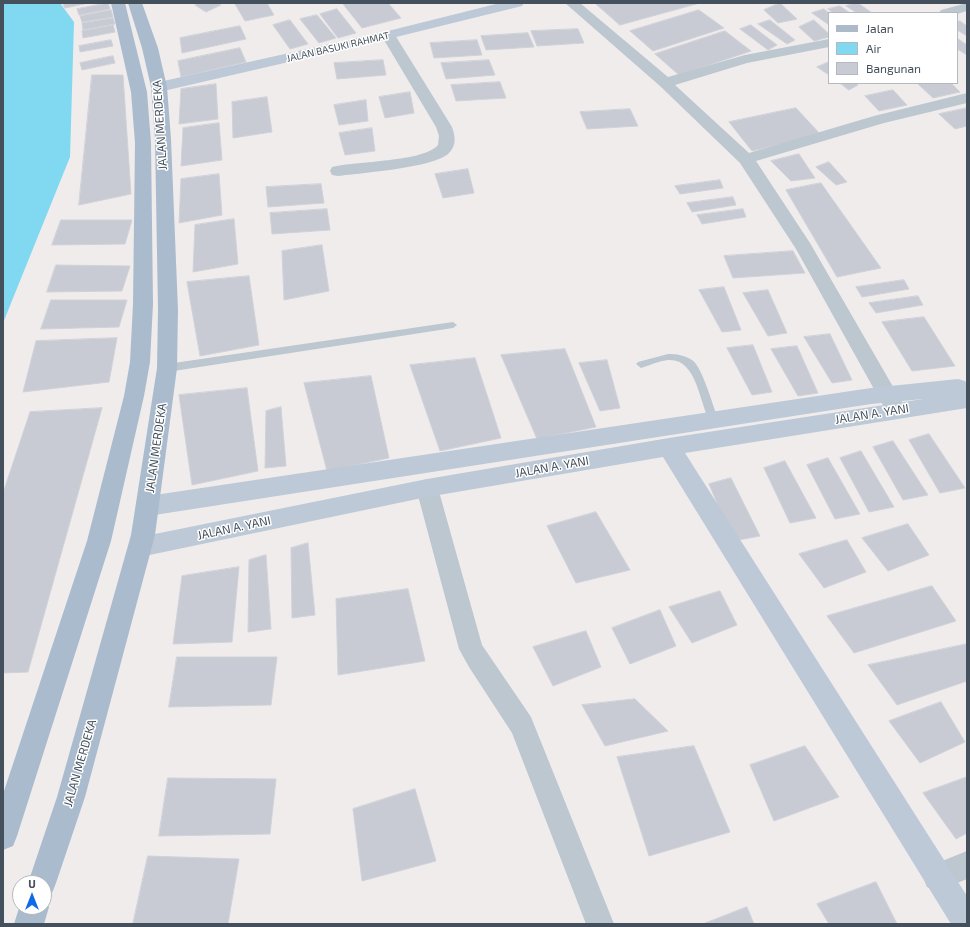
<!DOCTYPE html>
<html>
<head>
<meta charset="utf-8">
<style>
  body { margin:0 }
  #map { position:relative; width:970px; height:927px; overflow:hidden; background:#f0ecec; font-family:"Exo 2",sans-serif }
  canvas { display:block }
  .frame { position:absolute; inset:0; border:4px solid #44505b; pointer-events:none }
  .legend { position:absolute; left:828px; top:12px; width:130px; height:72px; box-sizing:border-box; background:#fff; border:1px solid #b4b9bd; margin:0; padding:5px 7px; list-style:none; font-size:12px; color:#44505b }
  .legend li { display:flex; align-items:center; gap:8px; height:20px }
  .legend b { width:20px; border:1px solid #b4b9bd }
  .north { position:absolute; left:12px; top:875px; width:40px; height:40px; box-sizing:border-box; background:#fff; border:1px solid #b4b9bd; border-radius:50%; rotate:0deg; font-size:11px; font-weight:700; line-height:16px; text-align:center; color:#44505b }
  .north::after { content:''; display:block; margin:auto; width:14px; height:18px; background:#0e6ae7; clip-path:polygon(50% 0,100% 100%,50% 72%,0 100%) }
</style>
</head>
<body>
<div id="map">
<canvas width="970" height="927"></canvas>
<div class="frame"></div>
<ul class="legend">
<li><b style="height:5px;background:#aabbce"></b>Jalan</li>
<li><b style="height:11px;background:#81d8f1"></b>Air</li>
<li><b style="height:11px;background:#c8cbd3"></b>Bangunan</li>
</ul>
<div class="north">U</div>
</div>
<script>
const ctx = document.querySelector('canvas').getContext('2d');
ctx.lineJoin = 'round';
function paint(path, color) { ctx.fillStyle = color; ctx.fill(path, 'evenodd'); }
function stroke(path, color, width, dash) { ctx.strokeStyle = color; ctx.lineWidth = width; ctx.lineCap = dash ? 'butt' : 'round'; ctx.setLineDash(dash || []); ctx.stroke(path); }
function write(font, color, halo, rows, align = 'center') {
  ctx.font = font + ' "Exo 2",sans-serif'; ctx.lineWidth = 3; ctx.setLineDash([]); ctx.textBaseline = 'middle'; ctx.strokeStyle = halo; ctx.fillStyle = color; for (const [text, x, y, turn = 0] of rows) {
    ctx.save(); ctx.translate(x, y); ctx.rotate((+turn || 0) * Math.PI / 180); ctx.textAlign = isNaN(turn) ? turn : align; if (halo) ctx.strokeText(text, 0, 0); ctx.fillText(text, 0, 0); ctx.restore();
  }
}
const water = new Path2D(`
  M3,3H60L74,22L70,157L3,323Z`);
const building = new Path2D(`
  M63,3H89L65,8Z
  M108,3L110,9L79,15L77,9Z
  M199,3H217L221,5L206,12L195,5Z
  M240,3H267L274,15L245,21L235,4Z
  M348,3H388L401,18L362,28L343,4Z
  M595,3H700L620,25Z
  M780,3L797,19L778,23L764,10Z
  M855,3H858L872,13H857L846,6Z
  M840,6L850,13H833L828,9Z
  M337,9L356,33L338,38L320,14Z
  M824,9L829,13V25L812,13Z
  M111,10L113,17L82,22L80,16Z
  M699,10L724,28L653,51L630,31Z
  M317,15L336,38L319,43L300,19Z
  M113,18L115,24L83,30L82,23Z
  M290,20L308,44L290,49L273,25Z
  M770,20L795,40L787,44L758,24Z
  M814,20L829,34V37L814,41L799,27Z
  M960,21L967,26V36L957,30V22Z
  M113,25L115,32L83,38L82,31Z
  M751,25L777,45L768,50L740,29Z
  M240,26L246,39L182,53L180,38Z
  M578,29L584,43L537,46L531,31Z
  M725,31L751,51L679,75L655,54Z
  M528,33L534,47L486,50L481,36Z
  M957,38L967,45V55L957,49Z
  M111,40L113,46L80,52L79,46Z
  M477,40L482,55L434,58L430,43Z
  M240,48L246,62L181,77L178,61Z
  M113,56L115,63L82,70L80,63Z
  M383,60L386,75L337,79L334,63Z
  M489,60L495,75L446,79L441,63Z
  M829,62V75L817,67Z
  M92,75H123L131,194L79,205Z
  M500,82L506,98L456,101L451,85Z
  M840,83H856L858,85L849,90Z
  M951,83L960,92L933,98L918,84Z
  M216,84L218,119L179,124L181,89Z
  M893,90L907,105L879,111L865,96Z
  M410,92L414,113L385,118L379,97Z
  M267,97L272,132L233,138L232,102Z
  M366,100L368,121L339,125L334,105Z
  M796,108L821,135L752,151L729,122Z
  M967,108V126L955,129L939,114Z
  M630,109L638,126L587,129L580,112Z
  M219,123L222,160L181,166L183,128Z
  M372,128L375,151L345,155L339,133Z
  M799,154L815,178L791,181L771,161Z
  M829,162L847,182L836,185L816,167Z
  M468,169L474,193L443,198L435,174Z
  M219,174L222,215L179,223L181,179Z
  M720,180L723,188L680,194L675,186Z
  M821,183L881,268L837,277L786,190Z
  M321,184L324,203L268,207L266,187Z
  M733,197L736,205L692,212L687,203Z
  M327,209L330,230L272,234L270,213Z
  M743,209L746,217L702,224L697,215Z
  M234,219L238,264L193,272L195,225Z
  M61,220H132L125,244L52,245Z
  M322,245L329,291L284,300L282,251Z
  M793,251L805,273L733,278L724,256Z
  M56,265L130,266L122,291L47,292Z
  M249,276L259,345L200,356L187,282Z
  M904,280L909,289L862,297L856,287Z
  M724,287L741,330L722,332L699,290Z
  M768,290L787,333L768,336L743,293Z
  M918,296L923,305L876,313L869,303Z
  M51,300H127L119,327L41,329Z
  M924,317L955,366L912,371L882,322Z
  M830,334L852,380L832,383L804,337Z
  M117,338L109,382L23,392L36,341Z
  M753,345L772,392L752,395L727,348Z
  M797,346L818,393L798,396L771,349Z
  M565,349L596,427L537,439L501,355Z
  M475,358L501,438L440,451L410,365Z
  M607,360L620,408L600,411L579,363Z
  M371,376L389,458L327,471L304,383Z
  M247,388L258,471L192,485L179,395Z
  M281,407L286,466L265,468L266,411Z
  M102,408L28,672L3,673V493L30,412Z
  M929,434L965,488L940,493L909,440Z
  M893,441L928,495L903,500L873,447Z
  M861,451L894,507L869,512L840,458Z
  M828,458L860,514L835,519L807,465Z
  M785,461L816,518L790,523L764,468Z
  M731,478L760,536L733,541L709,484Z
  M596,512L630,570L576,583L547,526Z
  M908,524L929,555L888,571L862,538Z
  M847,540L866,572L824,588L799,554Z
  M308,543L315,615L292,618L291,548Z
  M266,555L271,629L248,632L249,560Z
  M239,567L232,642L173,644L182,576Z
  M932,586L956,621L854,653L827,616Z
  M408,589L425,661L338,675L336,599Z
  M720,591L737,625L692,643L669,607Z
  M660,610L676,646L630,664L612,628Z
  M586,631L601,667L553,686L533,647Z
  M967,644V681L897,705L868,665Z
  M177,657H277L271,705L169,707Z
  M635,699L668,731L605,746L582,705Z
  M941,702L965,742L920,763L889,721Z
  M694,746L730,832L649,856L617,757Z
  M805,746L839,797L774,821L750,765Z
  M967,777V833L956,839L923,793Z
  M168,778L276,779L270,834L159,836Z
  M415,789L436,861L362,881L353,809Z
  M148,856L239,859L228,924H133Z
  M876,882L897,924H829L817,904Z
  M747,907L754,924H703Z`);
const lane = new Path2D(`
  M453,322L457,325L453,328L167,372L162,368L167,364Z
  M668,354C677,354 684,355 692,360C702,366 713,406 718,419L716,422H710C699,402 697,358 668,360C659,361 650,365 641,368L636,364L638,362Z`);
const street = new Path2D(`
  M565,3H580L668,77L745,55L829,39V47L747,63L675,85L749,153L874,116L967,93V103L884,123L756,161L810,243L903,404L906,410L903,416L896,418L889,416L796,249L740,163L660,86Z
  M967,3V11L957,14L939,13L941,10Z
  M388,31L393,32L395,35L452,127C455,136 457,145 449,153C434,168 361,173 338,176L332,175L330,171L332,167C356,161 424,162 438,145L439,136L436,127L381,35L383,32Z
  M427,479L435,482L438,488L482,645L531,717L614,924H586L512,733L469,667L459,649L416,488L419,482Z
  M967,851V879L937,891L927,887L923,877L927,867Z`);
const secondary = new Path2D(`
  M500,3H524L522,6L388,39L159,92L153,90L151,87L153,84L159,82L388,31Z
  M958,379L965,381L967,384L966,392H967V408L685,453L967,896V924H951L663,457L427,497L140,557L132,554L128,547L132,540L140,537L427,479L669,438L923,399L871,404L148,516L140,513L137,506L140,499L148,496L871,388Z`);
const primary = new Path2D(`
  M111,3H125L147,92L151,143L153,304L150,362L144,396L111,541L17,836L13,846L3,850V794L87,541L124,396L130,362L133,304L135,143L131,92Z
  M128,3H142L158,48L167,87L171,139L178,310L177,368L155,535L85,797L56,883L52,893L44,897L49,907L44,924H14L20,905V907H44V883H28L57,797L131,535L157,368L158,310L155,139L151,87L142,48Z`);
const farStreetnames = [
  ["JALAN BASUKI RAHMAT",338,47,-13]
];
const streetNames = [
  ["JALAN MERDEKA",160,125,-94],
  ["JALAN A. YANI",872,414,-9],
  ["JALAN MERDEKA",156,448,-82],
  ["JALAN A. YANI",552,467,-10],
  ["JALAN A. YANI",234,528,-12],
  ["JALAN MERDEKA",80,763,-74]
];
paint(water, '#81d8f1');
paint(building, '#c8cbd3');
stroke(building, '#d0d2d9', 1);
paint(lane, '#bcc7d0');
paint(street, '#bcc7d0');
paint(secondary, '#bdc9d7');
paint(primary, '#aabbce');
write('10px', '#44505b', '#fff', farStreetnames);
write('12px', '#44505b', '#fff', streetNames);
</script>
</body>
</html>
